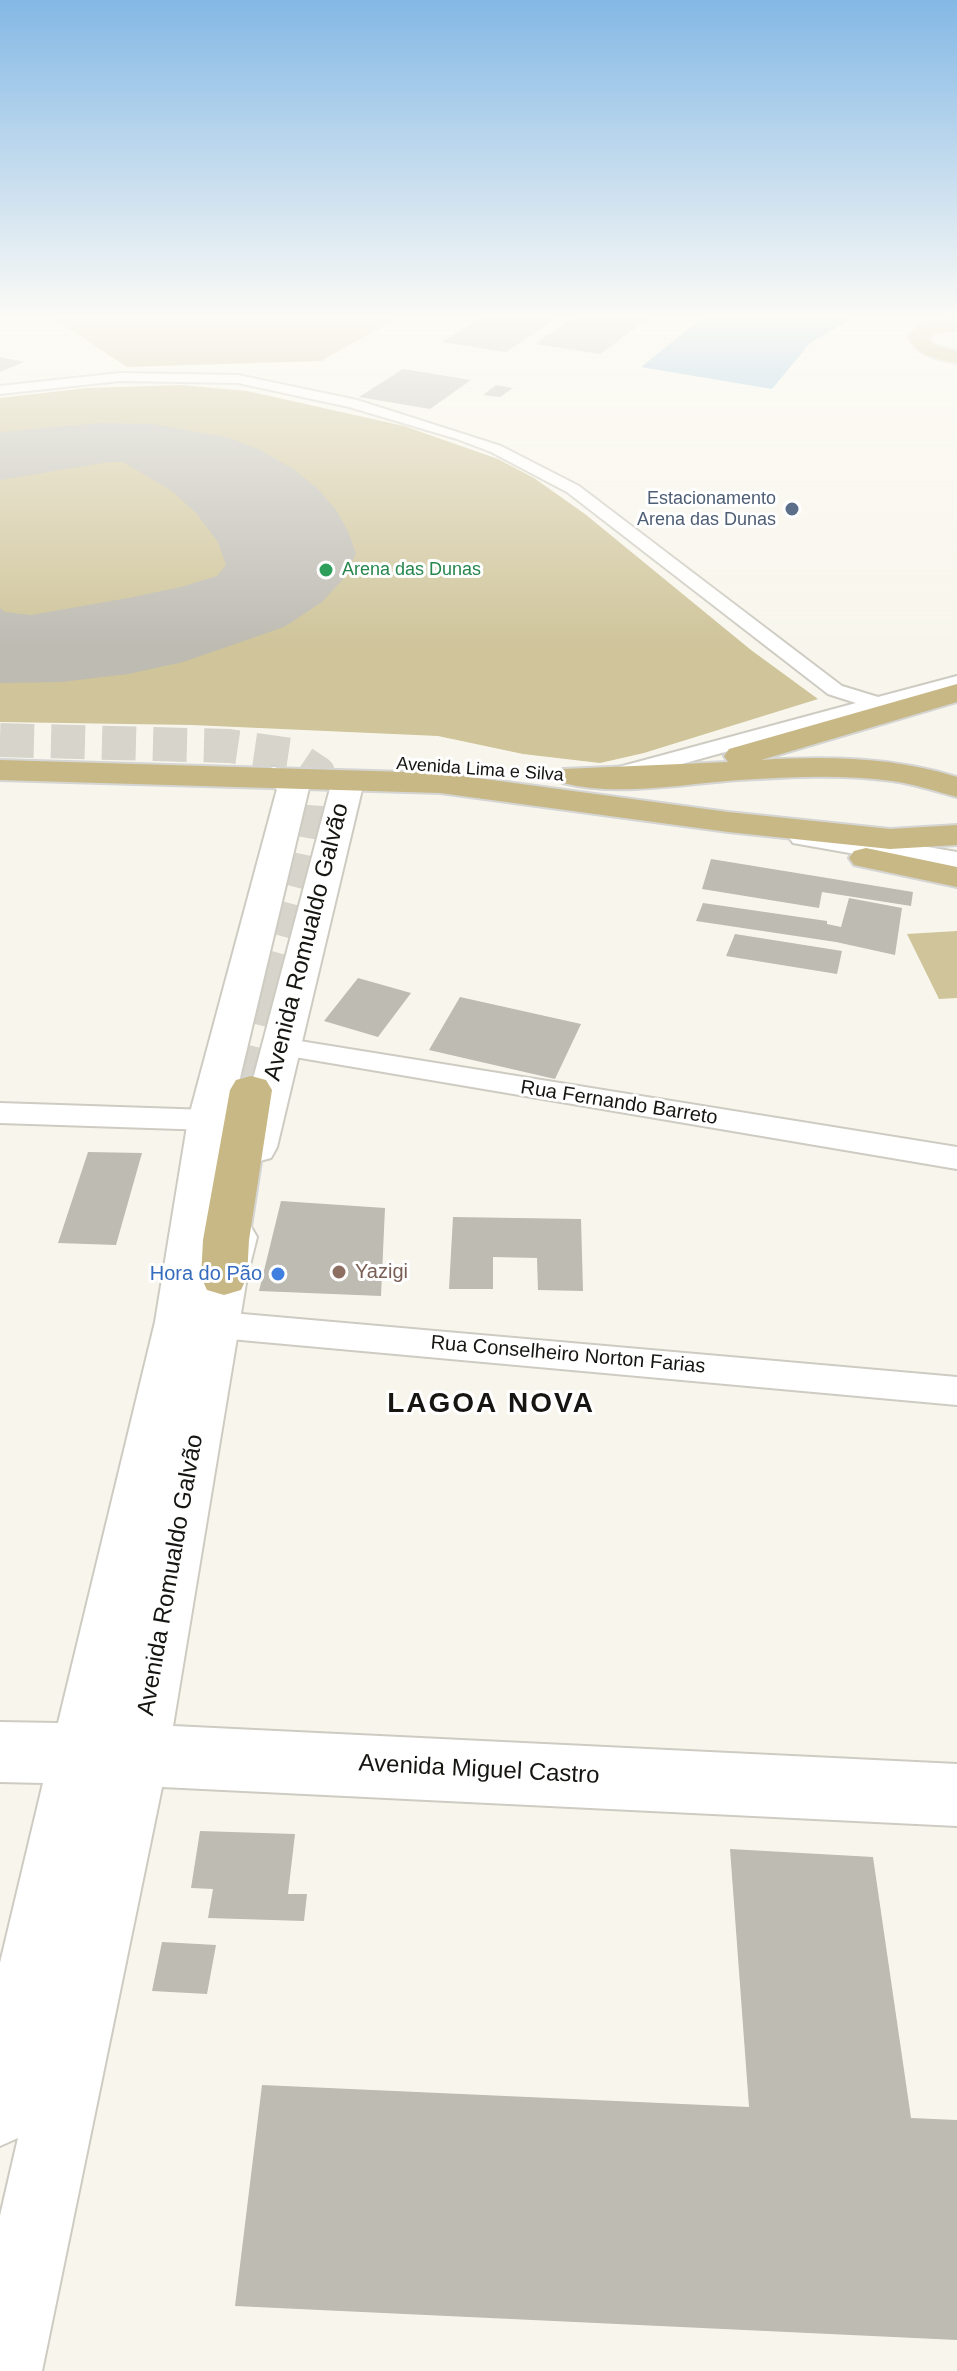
<!DOCTYPE html>
<html>
<head>
<meta charset="utf-8">
<style>
  body { margin:0 }
  canvas { display:block; background:#f8f6ec }
</style>
</head>
<body>
<canvas width="957" height="2371"></canvas>
<script>
const ctx = document.querySelector('canvas').getContext('2d');
ctx.lineJoin = 'round';
function paint(path, color) { ctx.fillStyle = color; ctx.fill(path, 'evenodd'); }
function stroke(path, color, width, dash) { ctx.strokeStyle = color; ctx.lineWidth = width; ctx.lineCap = dash ? 'butt' : 'round'; ctx.setLineDash(dash || []); ctx.stroke(path); }
function write(font, color, halo, rows, align = 'center') {
  ctx.font = font + ' Arial,sans-serif'; ctx.lineWidth = 6; ctx.setLineDash([]); ctx.textBaseline = 'middle'; ctx.strokeStyle = halo; ctx.fillStyle = color; for (const [text, x, y, turn = 0] of rows) {
    ctx.save(); ctx.translate(x, y); ctx.rotate((+turn || 0) * Math.PI / 180); ctx.textAlign = isNaN(turn) ? turn : align; if (halo) ctx.strokeText(text, 0, 0); ctx.fillText(text, 0, 0); ctx.restore();
  }
}
const green = new Path2D(`
  M52,313H407L321,361L127,367L48,315Z
  M181,385L247,391L404,426L498,459L534,478L585,514L751,650L818,699L644,753L600,763L523,754L438,736L192,725L0,722V398L87,388Z
  M957,931V998L939,999L907,934Z`);
const water = new Path2D(`
  M708,313H843L851,319L810,343L772,389L641,367Z`);
const building = new Path2D(`
  M487,313H544L561,316L506,352L442,342Z
  M580,313H618L649,318L600,354L535,344Z
  M0,357L24,362L0,372Z
  M403,369L471,380L430,409L359,397Z
  M496,385L513,388L500,397L483,395Z
  M99,423L153,424L230,438L260,450L293,469L317,488L336,510L348,531L356,554L343,579L322,602L284,627L183,662L128,674L61,682L0,683V608L5,612L31,615L128,598L181,587L217,576L226,565L218,542L196,513L172,491L123,462H108L0,480V432Z
  M711,859L913,892L911,906L822,892L819,908L702,889Z
  M849,898L902,908L895,955L836,942L696,921L703,903L827,921V924L841,927Z
  M735,934L842,951L837,974L726,956Z
  M358,978L411,993L378,1037L324,1021Z
  M460,997L581,1024L555,1079L429,1050Z
  M88,1152L142,1153L116,1245L58,1243Z
  M281,1201L385,1208L381,1296L259,1291Z
  M453,1217L581,1219L583,1291L538,1290L537,1258L493,1257V1289H449Z
  M200,1831L295,1834L288,1894H307L304,1921L208,1918L213,1889L191,1888Z
  M730,1849L873,1857L911,2118L957,2120V2340L235,2306L262,2085L749,2107Z
  M162,1942L216,1945L207,1994L152,1991Z`);
const primaryTunnelFar1 = new Path2D(`
  M0,740L229,746L291,755L318,773C327,825 291,931 277,986`);
const primaryTunnel = new Path2D(`
  M251,1090L277,984`);
const street = new Path2D(`
  M120,373L238,375L357,400L501,446L579,486L842,686L878,697L957,676V688L620,781H604L601,776L604,771L856,703L828,694L567,492L491,452L457,439L349,407L238,383L120,381L0,394V386Z
  M281,1038L957,1147V1169L271,1053L267,1047L271,1041Z
  M0,1103L209,1110L219,1113L223,1120L219,1127L209,1130L0,1123Z
  M197,1310L957,1377V1405L197,1336L185,1332L181,1323L185,1314Z`);
const secondary = new Path2D(`
  M274,767L300,775L309,788L230,1120L215,1229L218,1225L234,1220L250,1225L257,1237L247,1277L173,1726L957,1764V1826L162,1787L42,2371H0V2216L18,2138L0,2146V1963L43,1783L0,1782V1722L58,1723L155,1322L188,1120L277,789L263,784L258,777L263,770Z
  M348,771L359,774L364,781L277,1147L271,1158L256,1162L241,1158L235,1147L332,781L337,774Z
  M805,826L957,852V872L793,843L788,836L793,829Z`);
const primary = new Path2D(`
  M957,318V330L935,333L928,338L935,345L957,351V363C937,359 918,357 908,336L922,324Z
  M957,684V702L761,760C827,756 893,757 957,777V797C935,791 914,784 892,781C842,774 790,777 739,780C683,784 618,797 563,783L558,776L563,769L728,762L724,756L729,749Z
  M0,760L440,773L728,812L890,829L957,825V845L890,849L728,832L440,793L0,780Z
  M866,848L957,867V887L854,865L849,858L854,851Z
  M251,1076L266,1080L272,1090L249,1240L247,1277L241,1290L224,1295L207,1290L201,1277L203,1240L230,1090L236,1080Z`);
const markers = [
  [792,509,8,"#5c6f8a"],
  [326,570,8,"#2e9e5b"],
  [339,1272,8,"#8d6e63"],
  [278,1274,8,"#3f7fe0"]
];
const farServicenames = [
  ["Estacionamento",776,499],
  ["Arena das Dunas",776,520]
];
const farLeisurenames = [
  ["Arena das Dunas",342,570]
];
const farStreetnames = [
  ["Avenida Lima e Silva",480,770,4]
];
const streetNames = [
  ["Rua Fernando Barreto",619,1103,9],
  ["Rua Conselheiro Norton Farias",568,1355,5]
];
const educationNames = [
  ["Yazigi",355,1272]
];
const shopNames = [
  ["Hora do Pão",262,1274]
];
const nearStreetnames = [
  ["Avenida Romualdo Galvão",307,942,-76],
  ["Avenida Romualdo Galvão",171,1575,-80],
  ["Avenida Miguel Castro",479,1770,3]
];
const districtNames = [
  ["LAGOA NOVA",491,1404]
];
paint(green, '#cfc49a');
paint(water, '#8fbfe1');
paint(building, '#bdbbb2');
stroke(primaryTunnelFar1, '#d6d4cb', 34, [34, 17]);
stroke(primaryTunnel, '#d6d4cb', 43, [43, 22]);
stroke(street, '#ceccc2', 4);
stroke(secondary, '#ceccc2', 4);
stroke(primary, '#d5d5d4', 4);
paint(street, '#fff');
paint(secondary, '#fff');
paint(primary, '#c7b885');
const sky = ctx.createLinearGradient(0, 0, 0, 645);
sky.addColorStop(0, '#84b8e5');
sky.addColorStop(0.49, '#fcfbf6');
sky.addColorStop(1, '#fcfbf600');
ctx.fillStyle = sky;
ctx.fillRect(0, 0, 957, 645);
for (const [x, y, r, color] of markers) { const dot = new Path2D(); dot.arc(x, y, r, 0, 2 * Math.PI); ctx.fillStyle = color; ctx.fill(dot); stroke(dot, '#fff', 3); }
write('18px', '#4e5e75', '#fff', farServicenames, 'right');
write('18px', '#27864d', '#fff', farLeisurenames, 'left');
write('18px', '#161512', '#fff', farStreetnames);
write('20px', '#161512', '#fff', streetNames);
write('20px', '#785e54', '#fff', educationNames, 'left');
write('20px', '#366cbe', '#fff', shopNames, 'right');
write('24px', '#161512', '#fff', nearStreetnames);
ctx.letterSpacing = '2px';
write('bold 28px', '#161512', '#fff', districtNames);
ctx.letterSpacing = '0px';
</script>
</body>
</html>
